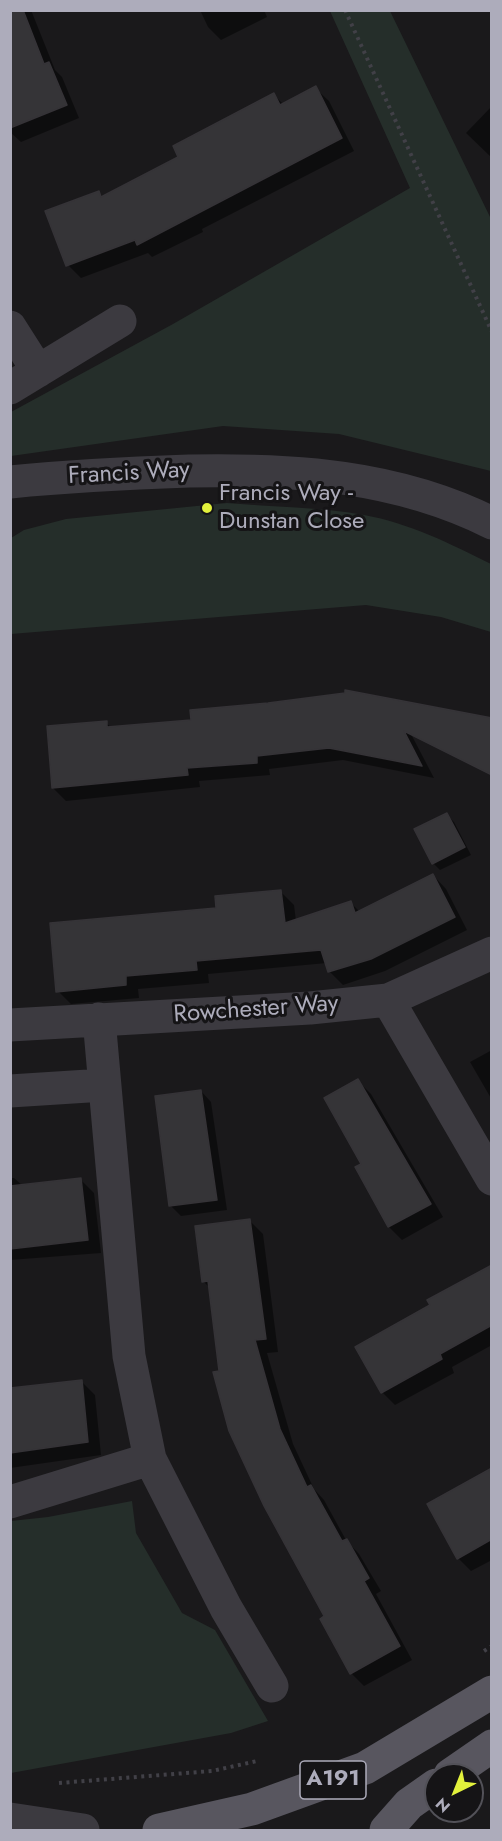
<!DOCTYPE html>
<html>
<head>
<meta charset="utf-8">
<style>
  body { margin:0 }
  #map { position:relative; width:502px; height:1841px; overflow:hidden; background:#1a191b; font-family:Jost,sans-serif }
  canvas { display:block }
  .frame { position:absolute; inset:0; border:12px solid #adacbb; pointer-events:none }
  .north { position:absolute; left:424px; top:1763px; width:60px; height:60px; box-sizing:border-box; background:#151416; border:2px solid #525158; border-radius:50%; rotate:223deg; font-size:16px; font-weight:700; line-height:24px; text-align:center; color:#adacbb }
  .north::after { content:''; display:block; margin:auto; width:21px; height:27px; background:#e2f13c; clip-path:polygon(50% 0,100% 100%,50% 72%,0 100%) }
</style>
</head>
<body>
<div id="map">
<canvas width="502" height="1841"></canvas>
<div class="frame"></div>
<div class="north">N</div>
</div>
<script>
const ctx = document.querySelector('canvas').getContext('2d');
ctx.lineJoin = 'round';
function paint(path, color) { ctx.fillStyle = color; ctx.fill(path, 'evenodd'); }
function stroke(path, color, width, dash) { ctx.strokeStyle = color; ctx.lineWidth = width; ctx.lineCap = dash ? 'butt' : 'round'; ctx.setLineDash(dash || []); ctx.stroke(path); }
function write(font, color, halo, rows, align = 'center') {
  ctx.font = font + ' Jost,sans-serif'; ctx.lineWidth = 6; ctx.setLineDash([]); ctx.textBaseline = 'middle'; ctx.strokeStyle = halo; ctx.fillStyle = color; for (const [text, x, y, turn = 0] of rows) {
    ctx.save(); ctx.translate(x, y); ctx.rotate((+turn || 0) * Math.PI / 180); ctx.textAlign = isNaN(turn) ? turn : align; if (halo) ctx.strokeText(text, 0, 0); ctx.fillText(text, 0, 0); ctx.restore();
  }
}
const green = new Path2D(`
  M330,11H390L491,219V471L339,434L223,426L11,456V412L173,324L410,188Z
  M227,503C272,507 320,507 364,515C409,523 451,544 491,564V632L441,617L366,605L11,634V538L24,530L66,519Z
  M132,1501L136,1533L182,1613L215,1630L268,1721L231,1733L11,1773V1521L48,1517Z`);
const shadow = new Path2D(`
  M10,10H31L55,70L62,77L79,118L21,142L10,132Z
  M200,10H264L267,17L221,40L208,27Z
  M315,88L329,101L354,151L202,229L203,232L152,257L148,253L81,278L68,265L99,193L103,197L180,158L274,95L283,104Z
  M492,106V158L466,133Z
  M356,693L400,713L434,778L343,760L269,769L270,775L199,781L200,787L66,801L53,788L106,723L112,728L193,722L192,711Z
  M447,815L454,822L471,855L440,870L433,863Z
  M433,875L446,889L467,930L385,971L343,985L330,972L327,963L208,974L209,983L138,989L139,998L71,1004L58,991L218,909L281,892L294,905L296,921L351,903L360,912Z
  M492,1050V1100L470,1062Z
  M358,1081L371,1094L443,1217L402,1240L389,1227L357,1168L363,1165Z
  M201,1091L211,1102L227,1210L181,1216L171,1206Z
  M10,1178H14L23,1186L81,1180L94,1193L101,1253L10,1260Z
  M250,1221L263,1234L278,1352L267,1353L293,1444L314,1489L324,1500L346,1540L359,1554L381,1591L376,1594L412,1660L364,1686L351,1673L221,1372L210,1288L203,1281Z
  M492,1267V1345L452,1367L454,1373L395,1405L382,1392Z
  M82,1382L95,1395L101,1455L10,1468V1392Z
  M492,1470V1560L471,1571L458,1558Z`);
const building = new Path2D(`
  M10,10H23L44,64L49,62L67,105L10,128Z
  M316,86L342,138L137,245L135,240L66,266L45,211L99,191L101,197L178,157L173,146L274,93L280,105Z
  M345,690L492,718V775L404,731L422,766L329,748L257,756V763L187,768L188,775L52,788L47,726L107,721V727L191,720L190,710L268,703L345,693Z
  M447,813L465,847L432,864L414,829Z
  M433,874L455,917L371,959L328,972L321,950L196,961L197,970L126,976V985L56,992L50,923L216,908L215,896L281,890L285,923L351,901L355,913Z
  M358,1079L431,1204L388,1227L355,1167L361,1164L324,1098Z
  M201,1090L217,1200L169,1206L155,1096Z
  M81,1178L88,1240L10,1249V1186Z
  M250,1219L266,1339L255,1340L280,1429L307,1487L311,1485L342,1541L347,1539L369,1578L364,1581L400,1646L350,1674L320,1619L324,1616L264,1506L229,1431L213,1372L219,1371L208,1281L202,1282L195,1226Z
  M492,1265V1325L440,1354L442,1359L381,1393L355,1347L430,1305L427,1300Z
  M82,1380L88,1442L10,1453V1388Z
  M492,1468V1539L457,1559L427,1504Z`);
const path = new Path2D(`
  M345,10L492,332
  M484,1651L492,1646
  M59,1783L212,1771L257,1761`);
const street = new Path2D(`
  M10,327L38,371
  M10,388L120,321
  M10,482C70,476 129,473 189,471C293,469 396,475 492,523
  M388,1000L492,1179
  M99,1019L129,1356L150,1459L226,1608L272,1686
  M10,1025L310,1008L388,1000L492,953
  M10,1091L104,1085
  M10,1502L150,1459
  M10,1819L83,1830`);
const primary = new Path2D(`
  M450,1775L492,1746
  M159,1830L252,1809L365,1768L492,1692
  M386,1830L409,1804L436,1785`);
const markers = [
  [207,508,6,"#e2f13c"]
];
const shields = [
  [333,1780,66]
];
const shieldNames = [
  ["A191",333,1780]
];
const streetNames = [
  ["Francis Way",129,474,-3],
  ["Rowchester Way",256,1010,-4]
];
const poiNames = [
  ["Francis Way -",219,494],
  ["Dunstan Close",219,522]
];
paint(green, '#252e2a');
paint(shadow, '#0007');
paint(building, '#353437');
stroke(building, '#353337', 1.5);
stroke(path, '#414047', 4, [3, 4.5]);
stroke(street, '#3c3a40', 33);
stroke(primary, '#58565f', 33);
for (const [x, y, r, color] of markers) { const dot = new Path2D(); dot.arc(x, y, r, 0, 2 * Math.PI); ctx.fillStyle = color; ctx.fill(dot); stroke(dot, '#151416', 2); }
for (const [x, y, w] of shields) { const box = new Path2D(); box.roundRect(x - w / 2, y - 19, w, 38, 4.5); ctx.fillStyle = '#151416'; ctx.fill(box); stroke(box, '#adacbb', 1.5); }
write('bold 22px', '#adacbb', null, shieldNames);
write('24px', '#adacbb', '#151416', streetNames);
write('24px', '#adacbb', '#151416', poiNames, 'left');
</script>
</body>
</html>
